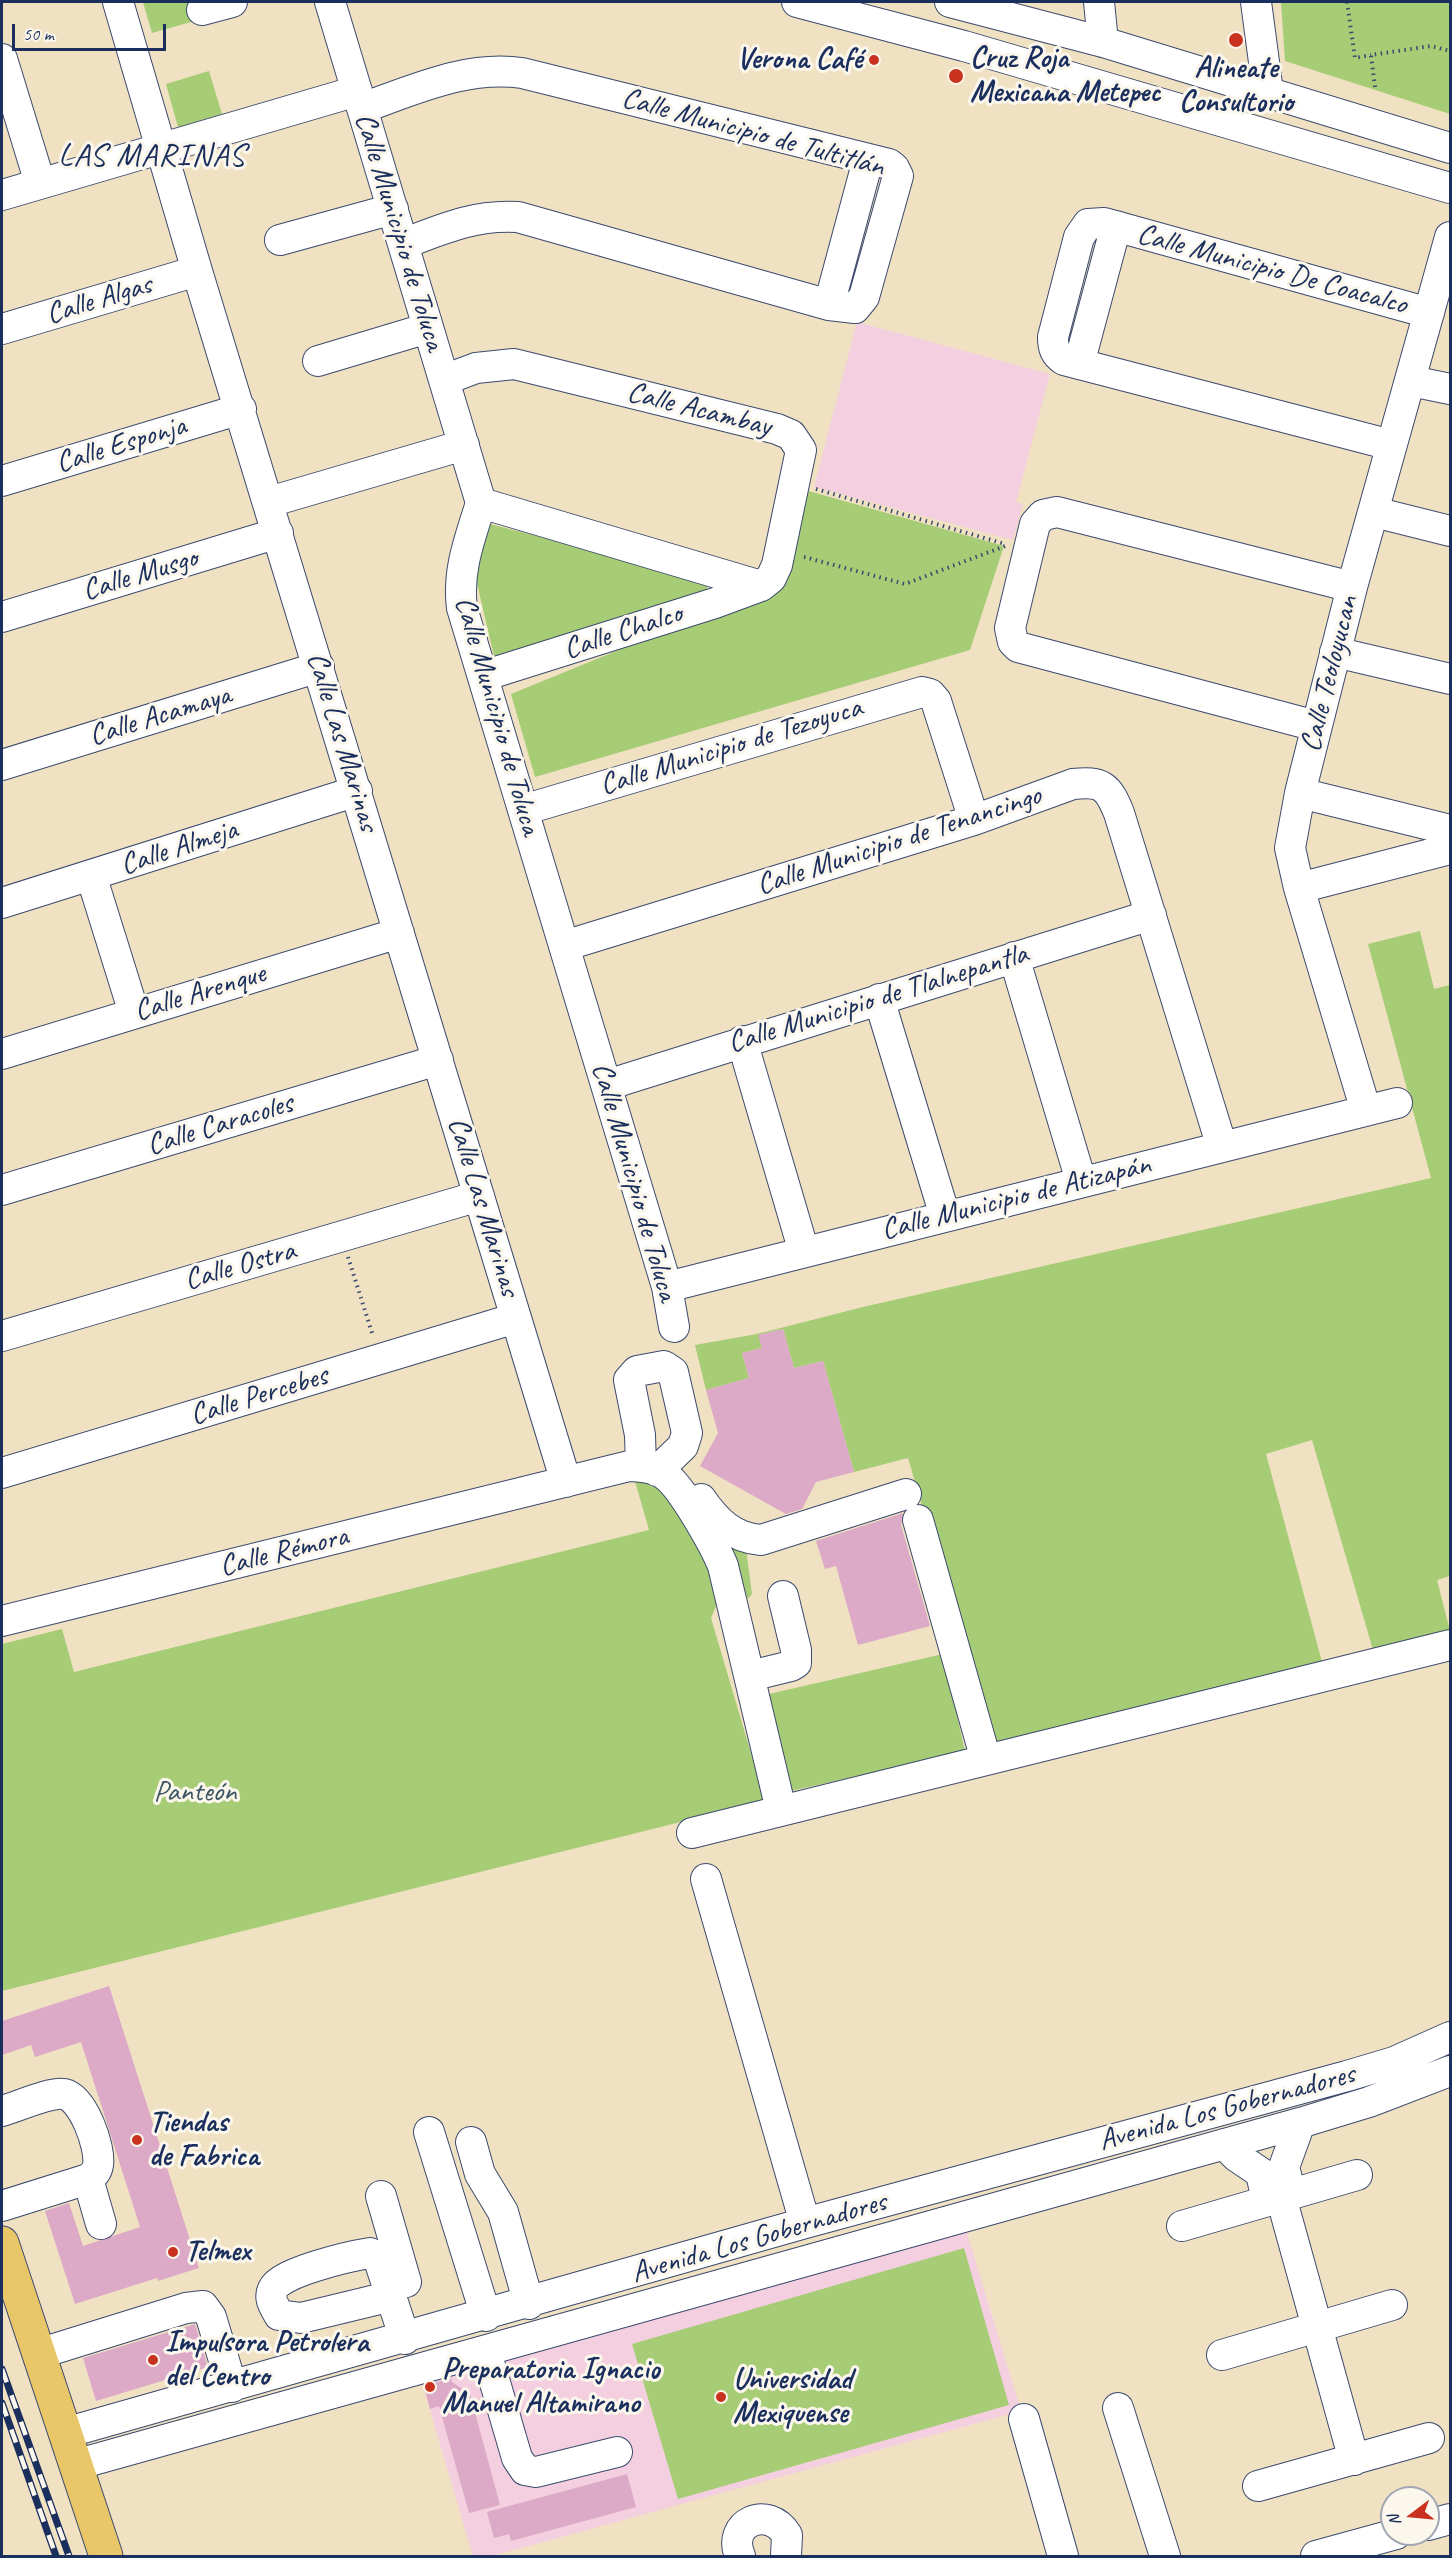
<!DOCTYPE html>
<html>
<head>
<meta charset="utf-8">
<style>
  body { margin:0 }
  #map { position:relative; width:1452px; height:2558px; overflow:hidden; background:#efe1c2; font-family:Caveat,sans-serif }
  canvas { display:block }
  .frame { position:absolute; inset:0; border:3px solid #1b2f5e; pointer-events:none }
  .north { position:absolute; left:1380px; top:2486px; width:60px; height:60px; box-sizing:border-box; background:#fbf7ec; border:2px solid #a1a7b3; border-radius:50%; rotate:254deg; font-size:16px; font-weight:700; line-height:24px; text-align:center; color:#1b2f5e }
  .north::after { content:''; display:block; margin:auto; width:21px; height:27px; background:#c8321e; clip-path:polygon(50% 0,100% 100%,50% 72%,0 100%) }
  .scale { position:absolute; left:12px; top:24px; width:154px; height:27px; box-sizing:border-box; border:3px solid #1b2f5e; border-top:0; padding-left:8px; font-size:18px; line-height:21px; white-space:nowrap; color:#1b2f5e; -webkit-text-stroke:4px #fbf7ec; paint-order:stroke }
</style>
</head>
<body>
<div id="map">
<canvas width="1452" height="2558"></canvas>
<div class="frame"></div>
<div class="north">N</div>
<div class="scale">50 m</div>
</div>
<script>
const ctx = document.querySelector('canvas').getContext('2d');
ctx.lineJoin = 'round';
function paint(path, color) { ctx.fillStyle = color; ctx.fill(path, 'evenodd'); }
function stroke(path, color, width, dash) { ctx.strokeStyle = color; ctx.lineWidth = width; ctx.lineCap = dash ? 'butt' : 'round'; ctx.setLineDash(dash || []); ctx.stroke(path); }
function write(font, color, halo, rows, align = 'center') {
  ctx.font = font + ' Caveat,sans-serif'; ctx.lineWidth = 6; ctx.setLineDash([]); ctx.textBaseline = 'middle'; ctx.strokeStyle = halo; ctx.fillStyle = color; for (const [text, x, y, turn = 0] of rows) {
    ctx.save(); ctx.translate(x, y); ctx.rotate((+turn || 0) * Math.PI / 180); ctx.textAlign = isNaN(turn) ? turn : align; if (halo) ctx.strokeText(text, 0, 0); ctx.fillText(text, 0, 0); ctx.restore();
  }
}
const built = new Path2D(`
  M857,322L1050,374L1016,502L1023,504L1013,540L814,487Z
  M966,2230L1021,2411L492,2556H473L422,2383Z`);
const green = new Path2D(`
  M143,2H192L198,20L152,33Z
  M1281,2H1450V114L1285,61Z
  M209,71L222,114L178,127L166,84Z
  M805,490L1004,546L970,650L535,777L511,694L746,598Z
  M490,524L708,580L706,598L494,656L475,575Z
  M1420,931L1434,989L1450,985V1576L1437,1580L1450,1631L1373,1650L1312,1440L1266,1454L1322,1662L992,1743L908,1458L854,1472L823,1361L794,1368L783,1329L759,1335L762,1348L742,1353L749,1378L706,1390L695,1345L757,1334L863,1307L1431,1178L1368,944Z
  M634,1478L663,1490L713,1561L717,1604L711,1618L765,1801L2,1991V1644L62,1629L74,1672L649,1530Z
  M722,1537L746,1549L752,1594L748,1599Z
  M943,1654L965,1751L791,1791L769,1694Z
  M964,2248L1009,2405L678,2499L632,2344Z`);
const building = new Path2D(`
  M783,1329L794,1368L823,1361L854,1472L816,1482L802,1509L786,1514L700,1466L718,1433L706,1390L749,1378L742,1353L762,1348L758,1335Z
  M903,1513L901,1525L930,1626L858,1645L836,1566L825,1569L816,1541Z
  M109,1986L199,2268L158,2281L157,2278L75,2304L45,2211L69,2203L83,2246L140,2227L81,2042L35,2057L31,2045L2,2055V2021Z
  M195,2324L208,2367L96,2401L83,2358Z
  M451,2378L452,2382L470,2394L500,2505L469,2513L439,2406L430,2409L424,2386Z
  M627,2474L636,2507L511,2541L509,2534L494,2538L487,2512Z`);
const path = new Path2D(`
  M1347,2L1355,58L1371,55
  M1375,87L1371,55L1431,46L1450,51
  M816,489L1005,544
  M804,557L905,584L1005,546
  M348,1257L373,1336`);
const minor = new Path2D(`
  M118,2L197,271L566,1482
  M330,2L481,503C470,538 457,571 462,608L667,1287L674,1327
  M797,2L964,46L1450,188
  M950,2L1103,42L1450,148
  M1099,2L1103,42
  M1256,2L1268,92
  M202,10L232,2
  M2,59L40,183
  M362,108C414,90 466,65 522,73L889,164L894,168L898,176L864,297L855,308L829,305L518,217C476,214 442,229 403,244
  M2,195L357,91
  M280,240L393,209
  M829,305L868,160
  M2,329L197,271
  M318,361L428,328
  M1079,364L1116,226
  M444,380L476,368L514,364L777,429L791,435L801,450L777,565L771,578L761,586L715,603L483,676
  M1411,381L1450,389
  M1391,445L1064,360C1055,354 1053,348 1053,337L1079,237L1088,224L1104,223L1429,313
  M2,481L241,409
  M269,502L464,445
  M481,503L761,586
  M1374,512L1450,531
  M2,617L278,533
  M1335,652L1450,679
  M1316,726L1018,647L1013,642L1010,628L1035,524L1043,515L1057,512L1352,587
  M2,765L319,667
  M1300,793L1450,830
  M523,810L922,692L930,694L936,701L974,820
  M91,875L134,1013
  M1299,888L1450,849
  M2,903L357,791
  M564,946L974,820L1073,784C1102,781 1108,786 1119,813L1222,1147
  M1014,957L1081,1181
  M879,999L945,1216
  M742,1041L804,1252
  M2,1054L399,933
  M607,1085L1151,915
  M1366,1111L1299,888L1290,848L1300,793L1352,587L1450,237
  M2,1190L438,1060
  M667,1287L1397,1103
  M2,1336L479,1196
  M641,1467L640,1435L629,1380L637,1371L664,1366L673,1372L687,1433L683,1446L657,1471
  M2,1473L516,1318
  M701,1499C716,1521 733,1538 761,1540L906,1494
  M918,1520L986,1760
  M2,1621L629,1466C642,1467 655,1467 665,1475C682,1487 715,1546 723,1566L781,1810
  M750,1676L791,1666L796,1663V1650L783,1596
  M692,1833L1450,1645
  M706,1879L805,2223
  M2,2111C17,2107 49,2092 64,2094C83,2098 101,2147 98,2165C97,2172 93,2175 88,2179L2,2206
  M429,2132L486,2316
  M471,2142L480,2174L503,2212L529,2304
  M1224,2144L1236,2156L1261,2173L1267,2201
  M88,2179L101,2224
  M1291,2194L1284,2167L1300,2123
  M381,2196L406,2282
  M1281,2197L1354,2460
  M1182,2226L1357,2175
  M392,2296L301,2318L279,2315C275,2307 268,2299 273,2289C280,2272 351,2256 370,2253L378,2257L405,2339
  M486,2352L517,2458L525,2470L536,2472L617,2452
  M38,2354L186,2308L203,2306L211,2317L232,2387
  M1222,2355L1392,2305
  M1118,2408L1165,2556
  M1024,2419L1063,2556
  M65,2433L805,2223L1347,2076L1394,2062L1450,2037
  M75,2465L1300,2123L1369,2102L1450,2071
  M1258,2486L1429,2438
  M1428,2525L1450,2519
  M740,2556C726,2523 768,2504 787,2535L786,2556
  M1316,2556L1396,2534`);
const major = new Path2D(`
  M2,2243L106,2556`);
const rail = new Path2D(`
  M2,2369L69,2556
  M2,2403L56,2556`);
const markers = [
  [1236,40,8,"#c8321e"],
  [874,60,6,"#c8321e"],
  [956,76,8,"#c8321e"],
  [137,2140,6,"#c8321e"],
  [173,2252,6,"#c8321e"],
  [153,2360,6,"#c8321e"],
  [430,2387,6,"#c8321e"],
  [721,2397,6,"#c8321e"]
];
const poiNames = [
  ["Cruz Roja",970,59],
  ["Mexicana Metepec",970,93],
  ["Verona Café",862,60,"right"],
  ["Alineate",1236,69,"center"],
  ["Consultorio",1236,103,"center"],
  ["Tiendas",149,2123],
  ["de Fabrica",149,2157],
  ["Telmex",185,2252],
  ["Impulsora Petrolera",165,2343],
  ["del Centro",165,2377],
  ["Preparatoria Ignacio",442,2370],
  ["Manuel Altamirano",442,2404],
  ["Universidad",733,2380],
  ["Mexiquense",733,2414]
];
const streetNames = [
  ["Calle Municipio de Tultitlán",753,133,15],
  ["Calle Municipio de Toluca",399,232,73],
  ["Calle Municipio De Coacalco",1272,270,15],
  ["Calle Algas",99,300,-17],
  ["Calle Acambay",699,410,14],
  ["Calle Esponja",121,445,-17],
  ["Calle Musgo",140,575,-17],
  ["Calle Chalco",623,632,-18],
  ["Calle Teoloyucan",1330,674,-76],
  ["Calle Acamaya",160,716,-17],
  ["Calle Municipio de Toluca",497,716,74],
  ["Calle Las Marinas",342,742,73],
  ["Calle Municipio de Tezoyuca",731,747,-17],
  ["Calle Municipio de Tenancingo",899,841,-18],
  ["Calle Almeja",179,848,-18],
  ["Calle Arenque",200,993,-17],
  ["Calle Municipio de Tlalnepantla",878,999,-17],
  ["Calle Caracoles",220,1125,-17],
  ["Calle Municipio de Toluca",634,1182,74],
  ["Calle Municipio de Atizapán",1016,1198,-14],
  ["Calle Las Marinas",483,1207,73],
  ["Calle Ostra",240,1266,-16],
  ["Calle Percebes",259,1396,-17],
  ["Calle Rémora",284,1552,-14],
  ["Avenida Los Gobernadores",1227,2108,-15],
  ["Avenida Los Gobernadores",759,2238,-16]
];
const parkNames = [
  ["Panteón",195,1792]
];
const neighbourhoodNames = [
  ["LAS MARINAS",152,157]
];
paint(built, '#f3cfdf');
paint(green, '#a7cc76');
paint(building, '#dcaac7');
stroke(minor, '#3b4a6d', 32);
stroke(major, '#3b4a6d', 35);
stroke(path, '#3b4a6d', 4, [1.5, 4.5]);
stroke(minor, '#fff', 30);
stroke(major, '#e9c769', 33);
stroke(rail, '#1b2f5e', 7);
stroke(rail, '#fbf7ec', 4.5, [14]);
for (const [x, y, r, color] of markers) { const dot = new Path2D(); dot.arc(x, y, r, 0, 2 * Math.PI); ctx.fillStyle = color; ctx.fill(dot); stroke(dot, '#fbf7ec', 2); }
write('bold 30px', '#1b2f5e', '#fbf7ec', poiNames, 'left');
write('30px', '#1b2f5e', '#fbf7ec', streetNames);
write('30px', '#3e5664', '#fbf7ec', parkNames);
ctx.letterSpacing = '1.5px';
write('32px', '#1b2f5e', '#fbf7ec', neighbourhoodNames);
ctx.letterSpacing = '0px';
</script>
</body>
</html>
